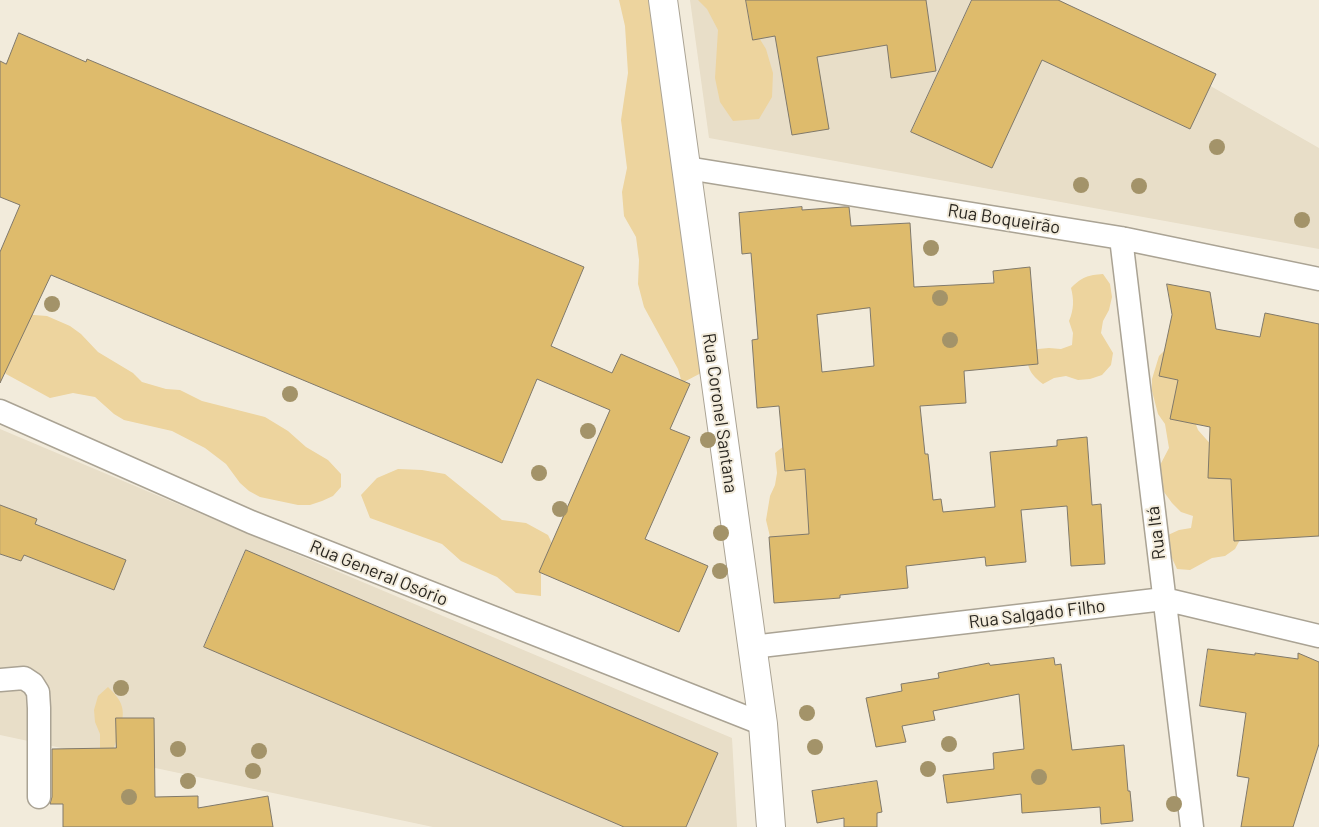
<!DOCTYPE html>
<html>
<head>
<meta charset="utf-8">
<style>
  body { margin:0 }
  canvas { display:block; background:#f2ebdb }
</style>
</head>
<body>
<canvas width="1319" height="827"></canvas>
<script>
const ctx = document.querySelector('canvas').getContext('2d');
ctx.lineJoin = 'round';
function paint(path, color) { ctx.fillStyle = color; ctx.fill(path, 'evenodd'); }
function stroke(path, color, width, dash) { ctx.strokeStyle = color; ctx.lineWidth = width; ctx.lineCap = dash ? 'butt' : 'round'; ctx.setLineDash(dash || []); ctx.stroke(path); }
function write(font, color, halo, rows, align = 'center') {
  ctx.font = font + ' Barlow,sans-serif'; ctx.lineWidth = 4; ctx.setLineDash([]); ctx.textBaseline = 'middle'; ctx.strokeStyle = halo; ctx.fillStyle = color; for (const [text, x, y, turn = 0] of rows) {
    ctx.save(); ctx.translate(x, y); ctx.rotate((+turn || 0) * Math.PI / 180); ctx.textAlign = isNaN(turn) ? turn : align; if (halo) ctx.strokeText(text, 0, 0); ctx.fillText(text, 0, 0); ctx.restore();
  }
}
const built = new Path2D(`
  M690,0H1060L1319,148V249L709,138Z
  M0,429L732,738L737,827H433L0,735Z`);
const green = new Path2D(`
  M619,0H659L703,372L682,383L678,369L644,307L638,284L639,260L636,237L624,216L622,192L627,168L621,120L628,73L625,26Z
  M698,0H752L753,28L766,49L773,73L772,97L759,119L733,121L720,102L715,78L718,30L707,9Z
  M1103,274L1110,284L1112,297L1109,310L1103,321L1101,333L1113,353L1111,365L1102,375L1090,379L1078,380L1066,376L1054,378L1043,384C1030,374 1028,369 1026,353L1038,349L1049,348L1061,349L1072,345L1073,333L1069,321C1074,309 1074,300 1071,288C1082,277 1088,275 1103,274Z
  M21,314L47,316L70,326L81,334L98,352L133,373L142,382L166,389L180,390L202,401L265,417L288,431L306,447L328,460L341,474V487L333,496L322,501L310,505H298L260,497L249,491L240,483L226,464L205,448L172,431L124,420L114,414L95,397L73,393L50,398L6,374L0,368Z
  M1167,348L1198,430L1214,448L1234,449L1241,538L1235,549L1225,556L1212,558L1190,570L1177,569L1167,547L1168,535L1179,530L1191,528L1193,516L1181,512L1172,503L1164,492L1160,481L1158,469L1169,448L1165,424L1158,414L1152,391V379L1159,356Z
  M784,446L807,463L810,534L772,545L766,520L770,496L775,485L777,473L775,453Z
  M398,469L422,470L445,474L502,520L526,523L548,535L559,558L541,567V596L516,593L497,577L461,561L442,544L370,518L361,495L377,478Z
  M108,687C114,693 120,699 122,707C126,722 114,745 110,759L96,760L100,748V734L95,722L94,710L98,696Z`);
const building = new Path2D(`
  M746,0H926L936,71L891,78L887,45L817,57L829,129L792,135L775,36L753,40Z
  M972,0H1058L1216,74L1190,129L1042,60L992,168L911,132Z
  M19,33L86,62L87,59L584,267L551,346L612,373L621,354L690,384L670,429L690,437L645,539L708,566L679,632L539,572L610,410L537,379L502,463L51,275L0,383V252L20,205L0,197V61L6,64Z
  M802,207V210L844,207H849L851,226L910,223L914,287L994,283L993,271L1030,267L1038,364L964,371L966,403L920,406L925,454H928L933,500L941,499L943,512L995,507L990,452L1057,446V440L1087,437L1092,505L1101,504L1105,564L1071,566L1067,506L1021,510L1026,562L986,566L985,557L906,566L908,588L840,595V598L774,603L769,537L809,534L805,469L785,471L779,406L757,408L752,340L758,339L751,253L742,254L739,213ZM870,308L874,366L822,372L817,315Z
  M1167,284L1210,292L1216,329L1260,337L1265,313L1319,324V536L1234,541L1231,479L1208,478L1210,427L1170,419L1178,380L1159,376L1172,315Z
  M0,505L37,519L35,524L126,560L114,590L24,555L21,561L0,554Z
  M246,550L718,753L686,827H624L204,647Z
  M1208,649L1255,655V653L1298,659V653L1319,662V744L1293,827H1241L1249,778L1237,776L1246,713L1200,706Z
  M1054,658L1055,665L1061,664L1072,750L1124,745L1128,791H1130L1133,821L1101,824L1100,807L1022,813L1021,794L947,803L943,775L994,769L993,753L1024,749L1019,694L933,711L935,720L902,726L906,742L876,747L866,698L902,691L901,684L939,678L938,673L989,663L990,665Z
  M116,718H154L155,797L198,796V808L268,796L273,827H63V804H50L52,797V749L116,748Z
  M877,781L882,812L877,813V827H844V818L817,823L812,791Z`);
const street = new Path2D(`
  M687,168L1121,238L1319,279
  M1121,238L1192,827
  M0,411L251,522L763,724
  M752,647L1164,599L1319,636
  M0,680L24,678L33,684L38,692L39,708V797`);
const secondary = new Path2D(`
  M663,0L763,724L771,827`);
const trees = [
  [1217,147],
  [1081,185],
  [1139,186],
  [1302,220],
  [931,248],
  [940,298],
  [52,304],
  [950,340],
  [290,394],
  [588,431],
  [708,440],
  [539,473],
  [560,509],
  [721,533],
  [720,571],
  [121,688],
  [807,713],
  [949,744],
  [815,747],
  [178,749],
  [259,751],
  [928,769],
  [253,771],
  [1039,777],
  [188,781],
  [129,797],
  [1174,804]
];
const streetNames = [
  ["Rua Boqueirão",1004,219,9],
  ["Rua Coronel Santana",720,413,82],
  ["Rua Itá",1156,533,-97],
  ["Rua General Osório",379,573,22],
  ["Rua Salgado Filho",1037,614,-7]
];
paint(built, '#e8dec8');
paint(green, '#edd49e');
paint(building, '#debb6c');
stroke(building, '#80796b', 1);
stroke(street, '#aaa394', 25);
stroke(secondary, '#aaa394', 30);
stroke(street, '#fff', 22);
stroke(secondary, '#fff', 28);
ctx.fillStyle = '#a39369';
for (const [x, y] of trees) { ctx.beginPath(); ctx.arc(x, y, 8, 0, 2 * Math.PI); ctx.fill(); }
write('18px', '#292620', '#f2ebdb', streetNames);
</script>
</body>
</html>
